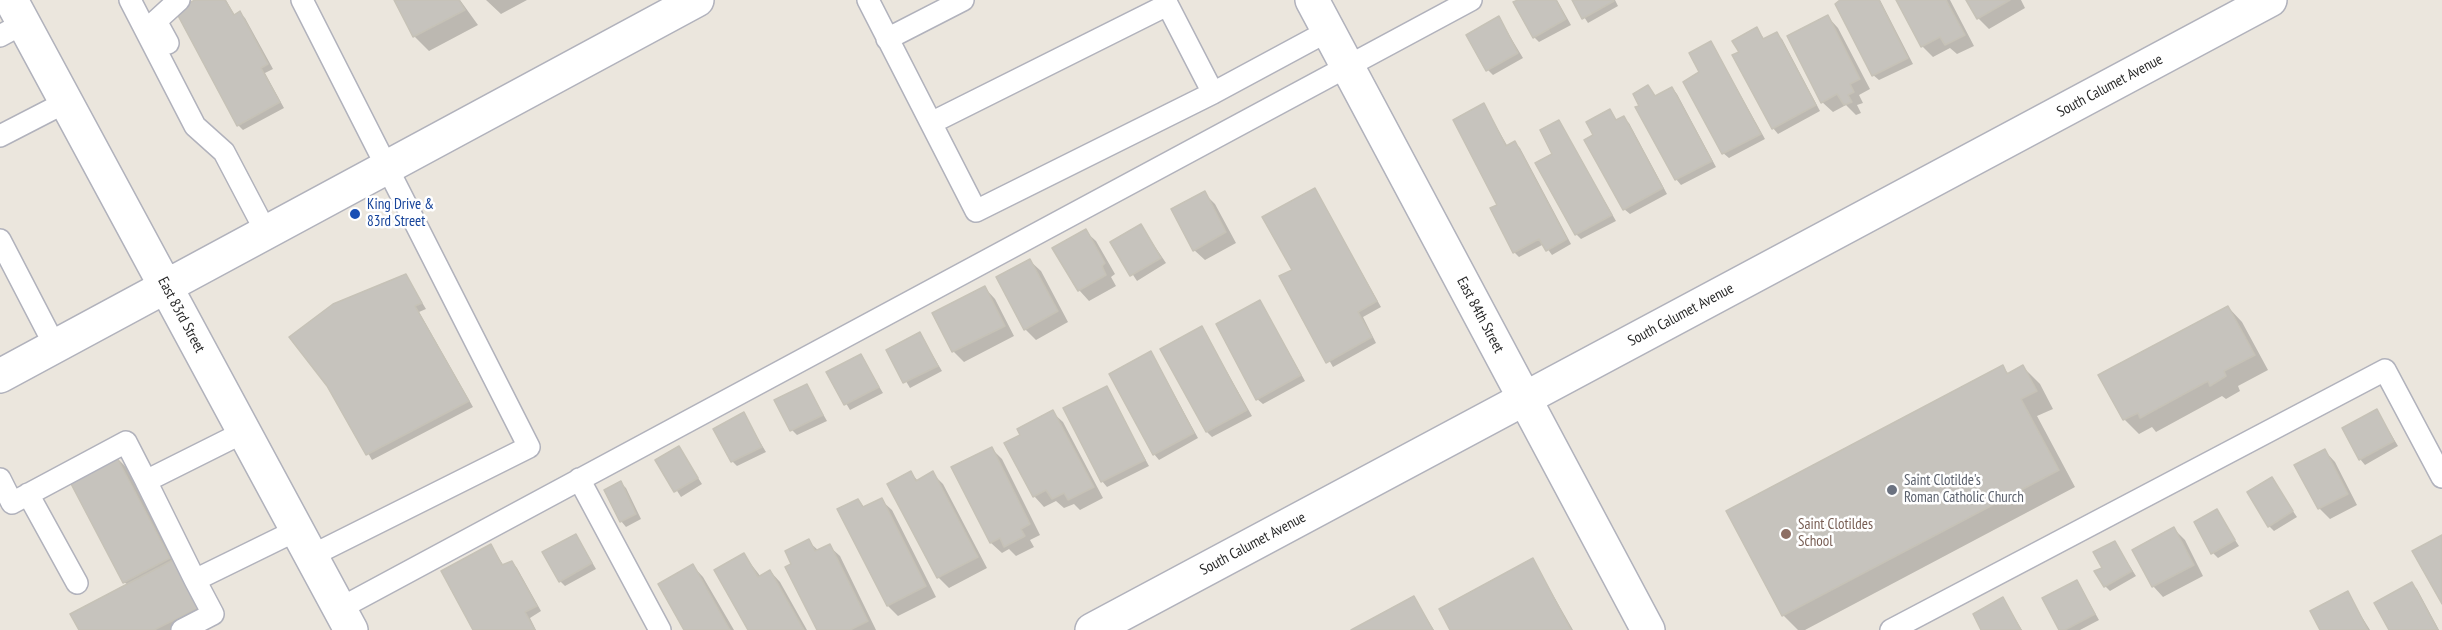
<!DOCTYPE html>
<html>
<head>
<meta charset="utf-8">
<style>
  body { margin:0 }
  canvas { display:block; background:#ebe6dd }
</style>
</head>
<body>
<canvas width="2442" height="630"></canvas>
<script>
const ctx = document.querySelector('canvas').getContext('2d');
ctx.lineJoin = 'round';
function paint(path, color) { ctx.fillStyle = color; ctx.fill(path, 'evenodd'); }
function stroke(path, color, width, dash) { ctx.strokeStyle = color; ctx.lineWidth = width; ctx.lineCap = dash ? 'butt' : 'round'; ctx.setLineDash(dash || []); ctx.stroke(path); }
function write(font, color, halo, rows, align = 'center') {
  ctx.font = font + ' "PT Sans Narrow",sans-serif'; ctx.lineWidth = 5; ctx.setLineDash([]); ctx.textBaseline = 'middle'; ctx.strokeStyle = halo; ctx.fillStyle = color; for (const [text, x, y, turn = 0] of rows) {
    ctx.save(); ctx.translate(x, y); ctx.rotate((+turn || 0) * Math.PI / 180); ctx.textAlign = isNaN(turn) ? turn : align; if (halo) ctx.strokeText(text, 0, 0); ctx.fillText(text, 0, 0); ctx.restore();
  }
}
const shadow = new Path2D(`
  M198,0H226L235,16L240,13L245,18L273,69L265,73L284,108L243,130L238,125Z
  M395,0H460L478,25L429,51L414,36Z
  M486,0H527L501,14Z
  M1521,0H1557L1571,25L1539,42L1534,37Z
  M1573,0H1615L1618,6L1588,23Z
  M1842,0H1880L1913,64L1879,80L1873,75Z
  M1898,0H1950L1974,46L1957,54L1950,48L1933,57L1922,46Z
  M1968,0H2021L2025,8L1989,29L1978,18Z
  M1828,17L1838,28L1870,89L1859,95L1863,103L1857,105L1861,113L1856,115L1846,105L1833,112L1822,102Z
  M1499,18L1523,58L1493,75L1488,70Z
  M1757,29L1765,40L1776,34L1782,39L1820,111L1778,134L1773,128L1741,52Z
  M1711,42L1765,139L1729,158L1723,153L1701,73Z
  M1648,87L1656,97L1672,88L1677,94L1716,167L1681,185L1676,179L1641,106Z
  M1484,105L1508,147L1515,143L1520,148L1571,244L1552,255L1544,244L1519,257L1514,252L1499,206Z
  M1610,111L1617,121L1623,118L1629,123L1667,194L1630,214L1624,209L1595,136Z
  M1559,122L1616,221L1581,239L1576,234L1554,154Z
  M1315,190L1381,307L1363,317L1376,343L1333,367L1281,277L1294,271Z
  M1204,193L1215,204L1236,243L1205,260L1194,250Z
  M1141,226L1166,263L1137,281L1112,243Z
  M1085,231L1096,241L1115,274L1111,277L1116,286L1089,301L1079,290Z
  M1030,261L1041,271L1068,322L1036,340L1025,329Z
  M406,276L426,309L419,312L473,407L372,460L329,385Z
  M985,288L995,299L1014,336L964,362L953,351Z
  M1260,302L1305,381L1263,404L1257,399Z
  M2228,307L2242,322L2268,370L2238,386L2240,391L2226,399L2222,396L2156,432L2152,427L2139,434L2124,419Z
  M1202,328L1252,416L1212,437L1207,432Z
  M920,334L942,371L910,388L888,351Z
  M1151,352L1198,438L1159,460L1154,454Z
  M861,356L883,393L850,410L828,373Z
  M2002,367L2010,375L2023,367L2040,384L2053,409L2037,416L2075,487L1805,630H1798L1783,615Z
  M807,386L827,421L797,435L792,430Z
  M1106,388L1149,466L1107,487L1102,481Z
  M2377,411L2398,446L2365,465L2360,459Z
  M1052,412L1063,422L1103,498L1080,510L1074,504L1064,508L1056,501L1044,507L1034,496L1022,436Z
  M743,414L766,452L737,466L732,461Z
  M679,448L702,484L681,497L657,460Z
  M991,448L1002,459L1040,535L1030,540L1034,547L1016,556L1009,549L1002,553L991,543L953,467Z
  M2325,451L2335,462L2357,505L2330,519L2319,508Z
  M116,457L127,468L176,562L213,621L197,630H80L128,585L124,582Z
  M911,473L918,481L932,473L943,484L987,568L949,588L938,577Z
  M2271,479L2297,517L2274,531L2269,526Z
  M621,483L626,488L641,519L626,527L621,521Z
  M881,500L892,510L936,597L898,616L888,606L839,510L858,501L865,508Z
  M2216,511L2239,546L2218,558L2213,553Z
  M2174,529L2185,540L2203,576L2163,597L2153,586Z
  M576,535L596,569L565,586L560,581Z
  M808,541L819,551L829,546L840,556L876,630H819Z
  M2115,543L2136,576L2110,591L2105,586L2104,568Z
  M491,546L504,566L512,562L517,568L541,611L530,618L536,630H475Z
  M744,555L761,577L770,571L780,582L807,630H750Z
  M1533,560L1573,630H1452Z
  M693,566L703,577L734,630H686Z
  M2077,581L2099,620L2080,630H2061Z
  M2412,584L2417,589L2439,630H2391Z
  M2347,593L2370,630H2322Z
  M1414,598L1434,630H1354Z
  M2003,599L2022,630H1983Z`);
const building = new Path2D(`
  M195,0H225L234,15L240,11L268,64L261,68L280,102L237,126L175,10Z
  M394,0H459L465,10L413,37Z
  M1518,0H1556L1566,19L1533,38L1513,2Z
  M1572,0H1613L1614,1L1582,19Z
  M1879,0L1908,58L1872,76L1835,4L1840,0Z
  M1896,0H1946L1965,35L1945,45L1940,37L1921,47Z
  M1966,0H2010L1977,19Z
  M1828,15L1860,79L1850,84L1854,92L1848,95L1852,102L1844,105L1837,94L1821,103L1787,36Z
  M1499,16L1518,53L1486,71L1466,35Z
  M1757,27L1763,39L1777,32L1816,105L1772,129L1732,55L1739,52L1732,41Z
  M1711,41L1761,134L1722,154L1683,82L1699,72L1689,53Z
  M1648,85L1655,96L1672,87L1712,161L1675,180L1635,107L1639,106L1633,94Z
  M1484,103L1506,146L1515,141L1567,239L1546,251L1539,239L1513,253L1490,208L1497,205L1453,120Z
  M1610,109L1616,120L1624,116L1663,188L1623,210L1584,140L1593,135L1586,122Z
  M1559,120L1612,215L1575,235L1535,163L1552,154L1540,130Z
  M1315,188L1377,301L1358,312L1372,337L1326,363L1279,276L1292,270L1262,217Z
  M1205,191L1226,232L1193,251L1171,209Z
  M1141,224L1161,258L1130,276L1110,242Z
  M1086,229L1105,263L1102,266L1106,275L1078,291L1052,248Z
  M1030,259L1058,311L1024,330L996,277Z
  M406,274L422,303L415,306L469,401L366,455L327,386L289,337L333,304Z
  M985,286L1005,326L952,352L932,313Z
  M1260,300L1301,375L1256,400L1216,324Z
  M2228,306L2255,355L2224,371L2226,376L2210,386L2208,381L2140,418L2138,413L2123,420L2098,375Z
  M1202,326L1247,410L1206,432L1160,349Z
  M920,332L938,366L903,383L886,350Z
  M1151,351L1194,433L1153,455L1109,374Z
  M861,354L879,387L844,405L826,372Z
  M2003,365L2007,374L2023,365L2037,391L2021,399L2059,470L1782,616L1726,511Z
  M807,384L823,415L790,431L774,400Z
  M1107,386L1145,460L1101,482L1063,408Z
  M2377,409L2394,441L2359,460L2342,428Z
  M1053,410L1094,487L1068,500L1064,493L1052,499L1046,490L1033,497L1004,443L1020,435L1017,429Z
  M744,412L762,447L731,462L713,429Z
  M679,446L698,478L674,492L655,460Z
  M992,447L1030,524L1021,529L1025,536L1004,547L1000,538L990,543L951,467Z
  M2325,449L2348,494L2318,509L2294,465Z
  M116,456L170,558L123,583L69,480Z
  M911,471L916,481L933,471L978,557L937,578L887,484Z
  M2272,477L2293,511L2268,527L2247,492Z
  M621,481L636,514L620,522L604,490Z
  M882,498L926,586L887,606L837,509L858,499L863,507Z
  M2217,509L2235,540L2211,554L2194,522Z
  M2174,527L2194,565L2152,587L2132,550Z
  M576,534L592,563L559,582L542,552Z
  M2442,535V604L2412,551Z
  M809,539L815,551L830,544L868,621L850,630H817L785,567L791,564L785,551Z
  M2115,541L2132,571L2104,587L2094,571L2102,568L2093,552Z
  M491,544L502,565L512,561L537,606L525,612L535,630H473L441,571Z
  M744,553L758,577L770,570L804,630H748L714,570Z
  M1533,558L1571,630H1450L1439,609Z
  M175,559L200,607L154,630H79L70,614Z
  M693,564L730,630H684L658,584Z
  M2077,580L2095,614L2065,630H2059L2042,598Z
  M2412,582L2438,630H2389L2374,603Z
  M2348,591L2368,630H2320L2310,611Z
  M1414,596L1433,630H1351Z
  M2003,597L2021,630H1981L1973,614Z`);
const service = new Path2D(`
  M130,0L195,126L224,152L266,232
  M302,0L529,447L311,556
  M868,0L976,211L1213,93L1328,31
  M1165,0L1213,93
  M0,36L24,23
  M887,39L963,0
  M168,43L156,21L179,0
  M931,123L1167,5
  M0,136L66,102
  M0,240L55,346
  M244,432L146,481L195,580L297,530
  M0,479L12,503L126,442L146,481
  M579,479L660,630
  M28,494L77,583
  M339,609L1471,0
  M182,630L213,614L195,580
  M1891,630L2385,370L2442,477`);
const minor = new Path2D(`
  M1312,0L1648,630
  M1092,630L2270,0`);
const tertiary = new Path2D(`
  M11,0L351,630
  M0,376L697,0`);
const markers = [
  [355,214,6,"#1a4fb4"],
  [1892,490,6,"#6b7280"],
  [1786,534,6,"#8d6e63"]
];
const streetNames = [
  ["South Calumet Avenue",2110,86,-28],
  ["East 83rd Street",181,315,62],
  ["East 84th Street",1480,315,62],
  ["South Calumet Avenue",1681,315,-28],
  ["South Calumet Avenue",1253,544,-28]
];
const transitNames = [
  ["King Drive &",367,205],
  ["83rd Street",367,222]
];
const worshipNames = [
  ["Saint Clotilde's",1904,481],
  ["Roman Catholic Church",1904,498]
];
const educationNames = [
  ["Saint Clotildes",1798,525],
  ["School",1798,542]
];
paint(shadow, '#0003');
paint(building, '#c6c3bd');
stroke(building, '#c6c2b7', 1.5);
stroke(service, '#b1b2bc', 24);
stroke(minor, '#b1b2bc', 36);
stroke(tertiary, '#b1b2bc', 36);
stroke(service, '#fff', 21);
stroke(minor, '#fff', 33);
stroke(tertiary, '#fff', 33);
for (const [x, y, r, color] of markers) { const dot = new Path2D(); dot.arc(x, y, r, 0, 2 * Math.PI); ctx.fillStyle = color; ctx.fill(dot); stroke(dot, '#fff', 2); }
write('15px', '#2a2a2a', '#fff', streetNames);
write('15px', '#164399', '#fff', transitNames, 'left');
write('15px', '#5b616d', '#fff', worshipNames, 'left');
write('15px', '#785e54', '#fff', educationNames, 'left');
</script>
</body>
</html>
